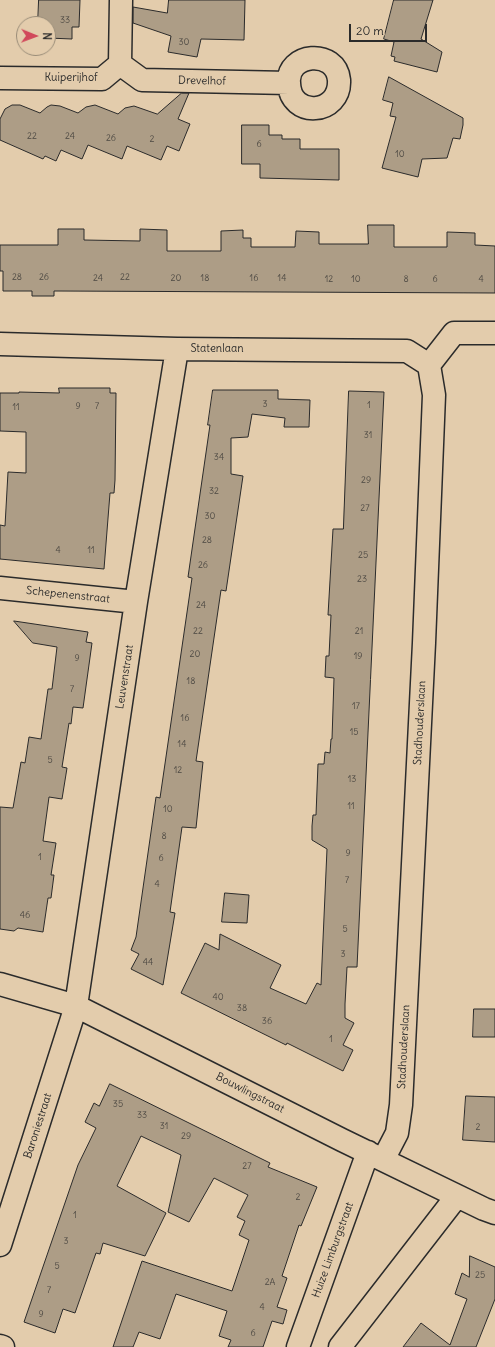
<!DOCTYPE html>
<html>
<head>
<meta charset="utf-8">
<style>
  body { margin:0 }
  #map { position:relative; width:495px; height:1347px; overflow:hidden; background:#e3ccac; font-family:Delius,sans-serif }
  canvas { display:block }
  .north { position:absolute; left:16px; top:16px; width:40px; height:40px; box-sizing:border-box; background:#e3ccac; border:1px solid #998c78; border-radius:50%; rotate:91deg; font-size:11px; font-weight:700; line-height:16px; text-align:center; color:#2b2b2b }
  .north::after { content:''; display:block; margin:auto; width:14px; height:18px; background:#d1495b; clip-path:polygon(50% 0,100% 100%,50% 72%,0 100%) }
  .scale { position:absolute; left:349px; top:24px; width:78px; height:18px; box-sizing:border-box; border:2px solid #2b2b2b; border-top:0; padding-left:5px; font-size:12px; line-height:14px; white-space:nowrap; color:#2b2b2b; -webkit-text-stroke:3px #e3ccac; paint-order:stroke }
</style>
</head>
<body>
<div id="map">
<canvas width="495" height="1347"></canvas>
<div class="north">N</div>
<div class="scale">20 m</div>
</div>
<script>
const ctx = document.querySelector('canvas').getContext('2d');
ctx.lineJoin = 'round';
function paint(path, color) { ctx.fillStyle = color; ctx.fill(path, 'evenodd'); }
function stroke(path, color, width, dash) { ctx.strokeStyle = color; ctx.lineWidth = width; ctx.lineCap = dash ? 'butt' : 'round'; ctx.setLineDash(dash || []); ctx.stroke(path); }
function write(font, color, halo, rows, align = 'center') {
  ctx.font = font + ' Delius,sans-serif'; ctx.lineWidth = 4; ctx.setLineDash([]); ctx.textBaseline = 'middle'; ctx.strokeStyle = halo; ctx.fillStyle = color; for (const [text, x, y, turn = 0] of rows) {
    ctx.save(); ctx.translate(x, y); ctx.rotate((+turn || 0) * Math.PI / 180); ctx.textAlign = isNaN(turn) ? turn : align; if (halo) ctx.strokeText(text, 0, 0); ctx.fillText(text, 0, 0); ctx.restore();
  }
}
const building = new Path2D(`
  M39,0H80L79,27H72V39L48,38V24H38Z
  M169,0H245L244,40L201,39L197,57L168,52L171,36L133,23V7L167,13Z
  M394,0H433L421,39L442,52L437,72L394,61L395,57L391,56L394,42L384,39Z
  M389,77L463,118V125L460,139L453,138L447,158L422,159L418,177L382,168L396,117L390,116L393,103L383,100Z
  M182,93H189L178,119L190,124L179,151L167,146L161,160L127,146L122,159L88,145L82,159L61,150L56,161L45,156L43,159L0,140V119L5,109L12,105H20L40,113L47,107L51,105L60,106L78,113L86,107L95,105L118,114L125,108L134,106L157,114Z
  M242,125H269V135H282V139H300V149H339V180L260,178V164H242Z
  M368,225H394V247H447V232L475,233V245L495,246V293L58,291H54V296H32V291H3V271H0V245H58V229H84V240L140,241V229L167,230V251H221V231L243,230V238H251V247H295L296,231L319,232V244H368Z
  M59,388H110V393H116L115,480L114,493H110L104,569L0,559V525L5,526L8,472L26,473V432L0,431V393H19V392L59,393Z
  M213,390H278V399L310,400L309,427H284L285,418L252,414L248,437L231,438V474L243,476L226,591L221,590L196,761L203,762L196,828L182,827L170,912L175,913L163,985L131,969L139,954L131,950L136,937L156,797L160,798L192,578L188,577L210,425H208Z
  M349,391L384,392L357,967H347L345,1004V1018L354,1023L343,1045L353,1050L343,1071L287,1043L286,1045L181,993L205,943L219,950L220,934L281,965L270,988L306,1004L317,983L321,985L327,849L312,840V826L313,815H316L318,764H324L325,752L330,753L331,739H332L334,678L325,677L326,656H329L331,615H328L333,529H343Z
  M14,621L88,632L86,642L92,643L83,708L73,707L71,724L69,723L62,767L67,768L62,799L49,797L43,841L56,843L51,875H54L51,898H48L43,932L18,928L14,931L0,929V807L13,808L21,762L25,763L29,737L41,739L48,689H52L57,647L33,643Z
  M225,893L249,895L247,923L222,922Z
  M474,1009H495V1037H473Z
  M110,1084L270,1163L268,1167L317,1187L301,1226L299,1225L282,1276L287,1278L277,1307L287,1310L283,1324L272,1321L263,1347H228L231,1340L219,1336L227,1311L176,1294L160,1339L139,1332L133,1347H113L142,1261L232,1291L249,1240L239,1235L245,1221L237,1217L248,1195L214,1178L189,1222L168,1212L181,1155L141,1136L117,1186L166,1213L145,1256L103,1243L100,1254L96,1253L75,1313L63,1309L55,1333L24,1322L78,1165L96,1128L85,1122L94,1103L99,1106Z
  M466,1096L495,1097V1142L463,1140Z
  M470,1256L495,1267V1299L476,1347H403L421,1323L450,1345L467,1299L455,1294L462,1273L469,1277Z`);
const minor = new Path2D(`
  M120,64L142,80L289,83C286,53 336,48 339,80C341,115 290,119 289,83
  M0,78L102,79L120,64L121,0
  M0,344L177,349L407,351L429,365
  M0,588L136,602
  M0,984L76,1006L342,1140L484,1209L495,1213
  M383,1160L397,1133L401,1105L424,643L434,395L429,365L454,333H495
  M0,1245L76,1006L136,602L177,349
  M0,1346L3,1347
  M298,1347L368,1152
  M340,1347L457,1196`);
const numberNames = [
  ["33",65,20],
  ["30",184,42],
  ["22",32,136],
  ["24",70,136],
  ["26",111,138],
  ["2",152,139],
  ["6",259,144],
  ["10",400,154],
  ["28",17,277],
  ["26",44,277],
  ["22",125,277],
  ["24",98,278],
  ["20",176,278],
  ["18",205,278],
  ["16",254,278],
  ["14",282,278],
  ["12",329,279],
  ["10",356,279],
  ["8",406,279],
  ["6",435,279],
  ["4",481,279],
  ["3",265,404],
  ["1",369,405],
  ["9",78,406],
  ["7",97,406],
  ["11",16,407],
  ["31",368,435],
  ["34",219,457],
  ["29",366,480],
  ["32",214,491],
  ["27",365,508],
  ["30",210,516],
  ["28",207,540],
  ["4",58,550],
  ["11",91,550],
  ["25",363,555],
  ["26",203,565],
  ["23",362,579],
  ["24",201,605],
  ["22",198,631],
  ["21",359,631],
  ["20",195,654],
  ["19",358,656],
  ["9",77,658],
  ["18",191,681],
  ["7",72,689],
  ["17",356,706],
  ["16",185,718],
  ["15",354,732],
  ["14",182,744],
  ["5",50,760],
  ["12",178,770],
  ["13",352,779],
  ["11",351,806],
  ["10",168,809],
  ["8",164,836],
  ["9",348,853],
  ["1",40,857],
  ["6",161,858],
  ["7",347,880],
  ["4",157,884],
  ["46",25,915],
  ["5",345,929],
  ["3",343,954],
  ["44",148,962],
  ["40",218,997],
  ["38",242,1008],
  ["36",267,1021],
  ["1",331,1039],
  ["35",118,1104],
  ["33",142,1115],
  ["31",164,1126],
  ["2",478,1127],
  ["29",186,1136],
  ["27",247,1166],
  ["2",298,1197],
  ["1",75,1215],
  ["3",66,1241],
  ["5",57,1266],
  ["25",480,1275],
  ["2A",270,1282],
  ["7",49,1290],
  ["4",262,1307],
  ["9",41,1314],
  ["6",253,1333]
];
const streetNames = [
  ["Kuiperijhof",71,78],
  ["Drevelhof",202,81,1],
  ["Statenlaan",217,349],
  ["Schepenenstraat",68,595,6],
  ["Leuvenstraat",125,677,-81],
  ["Stadhouderslaan",420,723,-87],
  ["Stadhouderslaan",404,1047,-87],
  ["Bouwlingstraat",250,1093,27],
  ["Baroniestraat",38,1126,-72],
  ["Huize Limburgstraat",333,1250,-70]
];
paint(building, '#ad9d86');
stroke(building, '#2b2b2b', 1);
stroke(minor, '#2b2b2b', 25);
stroke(minor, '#e3ccac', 22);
write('9px', '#4c4842', null, numberNames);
write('11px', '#2b2b2b', '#e3ccac', streetNames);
</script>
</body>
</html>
